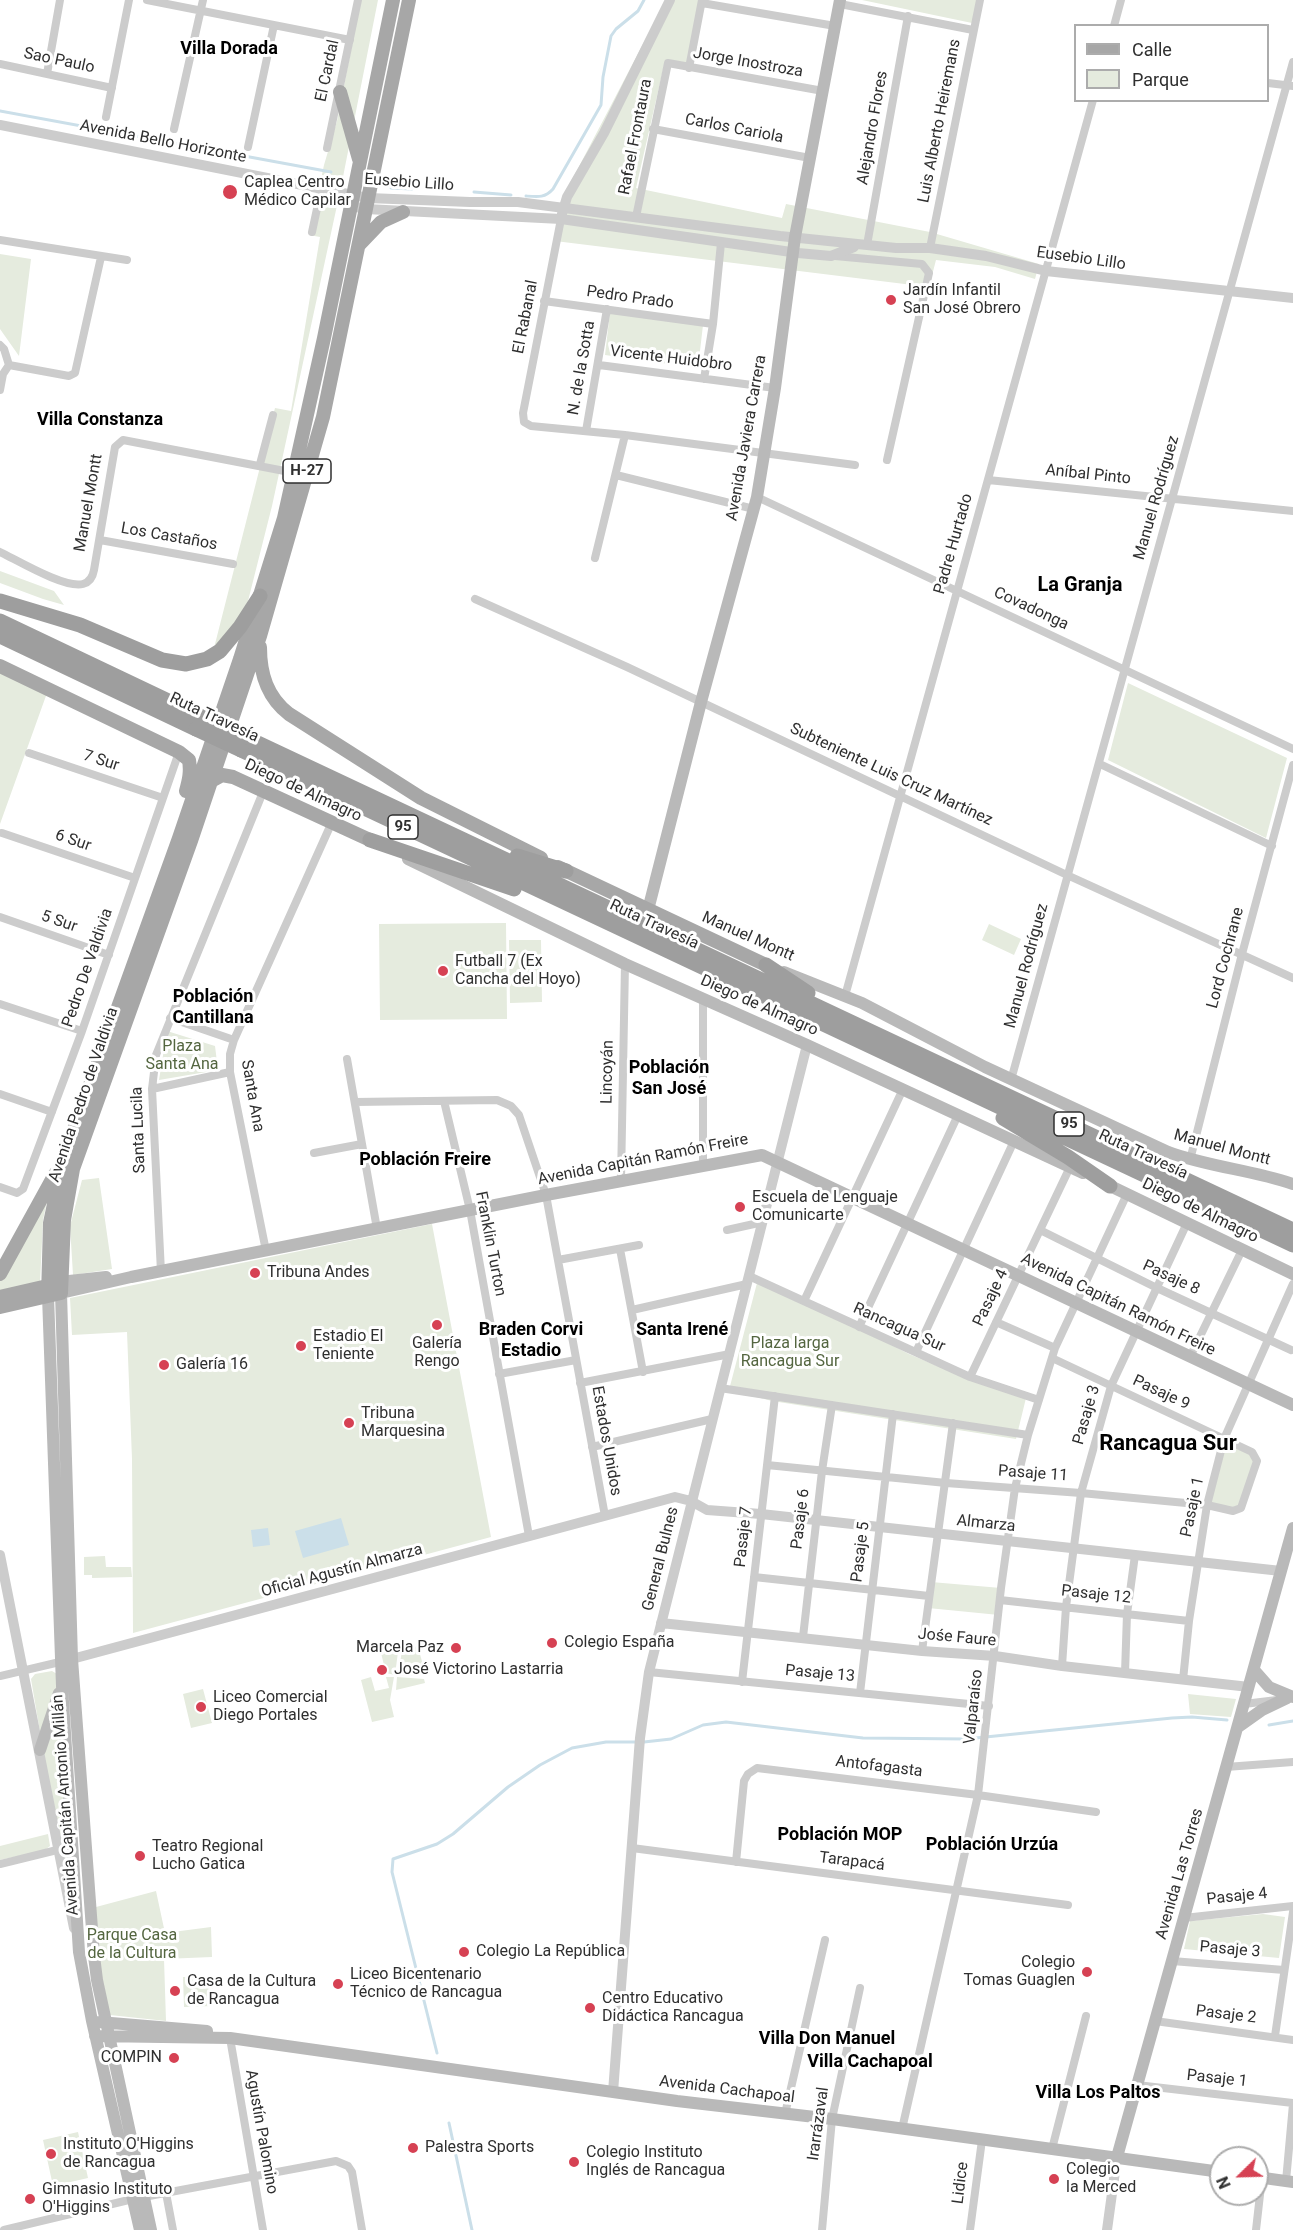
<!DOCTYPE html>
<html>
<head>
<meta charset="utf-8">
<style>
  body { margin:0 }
  #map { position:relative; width:1293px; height:2230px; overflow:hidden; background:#fff; font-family:Roboto,sans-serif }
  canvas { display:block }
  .legend { position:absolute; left:1074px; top:24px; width:195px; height:78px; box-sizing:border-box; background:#fff; border:2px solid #acacac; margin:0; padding:8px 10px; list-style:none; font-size:18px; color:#2f2f2f }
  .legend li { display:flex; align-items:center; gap:12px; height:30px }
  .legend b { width:30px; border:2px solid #acacac }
  .north { position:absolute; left:1209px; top:2146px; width:60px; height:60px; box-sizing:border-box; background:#fff; border:2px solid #acacac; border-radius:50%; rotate:247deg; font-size:16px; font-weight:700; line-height:24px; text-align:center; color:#2f2f2f }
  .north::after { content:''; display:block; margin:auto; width:21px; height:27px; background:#d64153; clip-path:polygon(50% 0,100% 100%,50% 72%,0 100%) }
</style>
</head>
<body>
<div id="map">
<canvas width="1293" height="2230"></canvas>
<ul class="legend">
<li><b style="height:8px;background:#a7a7a7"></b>Calle</li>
<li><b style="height:16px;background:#e5ebde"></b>Parque</li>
</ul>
<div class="north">N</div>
</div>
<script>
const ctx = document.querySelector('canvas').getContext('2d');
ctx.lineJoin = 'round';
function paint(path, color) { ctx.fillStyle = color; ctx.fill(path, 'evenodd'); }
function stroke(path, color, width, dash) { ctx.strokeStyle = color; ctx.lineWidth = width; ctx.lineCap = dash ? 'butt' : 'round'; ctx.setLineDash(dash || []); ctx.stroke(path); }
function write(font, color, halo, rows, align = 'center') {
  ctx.font = font + ' Roboto,sans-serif'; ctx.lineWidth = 6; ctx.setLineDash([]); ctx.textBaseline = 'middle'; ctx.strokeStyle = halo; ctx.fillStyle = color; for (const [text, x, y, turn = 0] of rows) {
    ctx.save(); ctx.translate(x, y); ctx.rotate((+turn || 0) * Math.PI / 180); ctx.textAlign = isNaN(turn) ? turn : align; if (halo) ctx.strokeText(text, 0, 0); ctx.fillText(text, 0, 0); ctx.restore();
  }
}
const green = new Path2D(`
  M361,0H378L341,187L272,506L248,601L233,630L214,648L275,408L291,411L320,237L309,235L324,165L337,121Z
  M666,0H699L687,65L665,61L636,188L782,218L786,204L930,232L1039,264L1035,279L995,267L936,260L929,287L555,241L562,199Z
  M862,0H977L972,23Z
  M0,254L31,259L19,356L0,329Z
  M610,312L703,325L698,368L605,355Z
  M0,571L54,591L64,605L43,599L0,583Z
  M0,671L47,693L0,824Z
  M1128,683L1287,758L1266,838L1108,760Z
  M506,923L507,1019L380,1020L379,924Z
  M989,924L1021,939L1014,955L982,940Z
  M541,940L542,1002L510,1003L509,940Z
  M167,1031L215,1046L218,1070L159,1080Z
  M99,1178L112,1269L73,1275L70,1226L82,1180Z
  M47,1201L43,1220L40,1283L0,1291V1280Z
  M432,1224L491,1537L133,1633L132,1459L127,1332L72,1335L70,1298Z
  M757,1283L852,1325L909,1354L973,1381L1026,1398L1016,1439L772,1401L729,1390Z
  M1224,1439L1256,1455L1241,1508L1207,1505Z
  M105,1556L106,1567H131L132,1577L92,1578V1575H84V1557Z
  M931,1582L1001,1588L999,1615L928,1608Z
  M378,1641L399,1644L395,1675L386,1673Z
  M403,1645L418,1647L423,1665L419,1676L398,1675Z
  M52,1671L57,1674L58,1685L40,1732L31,1679L35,1674Z
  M371,1677L375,1691L389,1688L386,1677H394L390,1700L394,1717L372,1722L361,1680Z
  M397,1677L424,1679L425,1683L396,1690Z
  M203,1689L212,1723L191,1728L183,1694Z
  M1188,1694L1236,1699L1231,1717L1190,1714Z
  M59,1713L71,1888L44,1755Z
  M48,1834L50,1846L45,1850L0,1860V1846Z
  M156,1891L165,1933L211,1927L212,1957L164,1959L166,2021L110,2015L98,1958L96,1907Z
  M1263,1914L1285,1917L1279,1958L1184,1949L1190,1921Z
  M183,1977H213L212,2006L184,2007Z
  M78,2132L88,2178L53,2186L43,2140Z`);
const water = new Path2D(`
  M341,1518L349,1545L303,1558L295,1531Z
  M268,1528L270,1545L253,1547L251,1530Z`);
const stream = new Path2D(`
  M0,111L331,172
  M391,188L412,189
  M474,192L511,195
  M526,196C538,197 545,198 553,189L601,105L603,77L611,36L616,29L638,11L644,0
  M1269,1725L1293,1721
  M644,1742L671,1739L703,1725L726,1722L863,1738L966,1739L1172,1718L1192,1717L1227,1720
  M437,2053L392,1872L393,1859L437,1844L453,1834L508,1787L540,1765L572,1748L606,1742H637
  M449,2123L472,2230`);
const minor = new Path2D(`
  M147,0L350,40
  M702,3L835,26
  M840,4L973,30
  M1114,26L1121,0
  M0,64L112,88
  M689,68L702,0
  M47,74L60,0
  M1268,83L1293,86
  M106,117L129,0
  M174,129L203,0
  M653,129L810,158
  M248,147L274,25
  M327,148L358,0
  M636,217L668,63L823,91
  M561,219L523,413L524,422L531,426L625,435L855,465
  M312,232L321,190
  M0,240L127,260
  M867,245L908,16
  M930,248L980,0
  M835,256L922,264L929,273L887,460
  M544,301L713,324
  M0,345L4,349L9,365L3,374L0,390
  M9,365L69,376L75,373L101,257
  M599,365L775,388
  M704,379L713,324L721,243
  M586,431L607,309
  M260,464L273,415
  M616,475L754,509
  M988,480L1293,511
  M757,497L1293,749
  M100,540L233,564
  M0,552C17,560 65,589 83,584C90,582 93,576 94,570L115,447L123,440L295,473
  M595,558L625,435
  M475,599L627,667L1067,875L1293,978
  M29,753L163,798
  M1100,764L1272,846
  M2,833L135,878
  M0,917L109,955
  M845,996L1093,100
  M703,1000V1165
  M0,1004L82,1031
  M170,1018L234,1040
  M347,1059L377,1229
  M1011,1080L1293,62
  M152,1089L230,1072
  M0,1094L52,1112
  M444,1101L470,1210L529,1536
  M355,1102L497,1100L511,1106L519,1115L546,1195L605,1516
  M314,1153L362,1144
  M1190,1160L1242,954L1293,765
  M621,1180L625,964
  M0,1187L17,1193L23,1189L82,1031L179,752
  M727,1230L763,1222
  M1040,1230L1157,1288L1291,1350
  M620,1249L643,1372
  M266,1251L230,1072V1054L234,1040L332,822
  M558,1260L639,1245
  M161,1272L152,1089L156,1055L263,792
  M749,1276L970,1377L1039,1400
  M804,1301L903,1089
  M632,1310L747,1284
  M996,1322L1055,1348
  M859,1327L958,1115
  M916,1352L1014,1141
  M1190,1357L1242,1250
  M499,1374L576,1360
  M970,1377L1070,1167
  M580,1383L730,1354
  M720,1388L1028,1435
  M592,1447L712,1419
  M767,1465L946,1483L1081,1493L1207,1505L1233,1511L1241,1508L1257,1461L1252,1452L1052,1358
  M754,1577L929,1596
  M1000,1600L1189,1621
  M803,1637L822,1471L832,1405
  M922,1651L953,1423
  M1062,1666L1066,1607L1081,1493L1111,1386L1187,1223
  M649,1672L989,1706
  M1125,1673L1127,1614L1135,1555
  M0,1676L64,1661
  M1183,1680L1189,1621L1207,1505L1224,1439L1293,1284
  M742,1682L775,1396
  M860,1693L893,1414
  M1244,1704L1277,1700
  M1226,1767L1293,1762
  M632,1848L1068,1905
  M736,1862L744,1781L748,1774L757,1768L978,1795L1096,1812
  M0,1864L57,1850
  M1184,1918L1293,1906
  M1172,1961L1284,1970
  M1155,2021L1293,2040
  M1275,2036L1293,1912
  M230,2038L263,2230
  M1137,2085L1293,2103
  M785,2114L825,1940
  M902,2129L978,1795L1001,1588L1015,1488L1028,1435L1055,1348L1127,1194
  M1052,2149L1086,2016
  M1286,2181L1293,2104
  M166,2193L173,2230
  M4,2230L133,2199L336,2161L348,2166L352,2172L362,2230
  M822,2230L832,2119L860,1988
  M970,2230L982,2140
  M1256,2230L1262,2177`);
const tertiary = new Path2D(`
  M0,125L368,198L470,202H518L780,236L896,248H930L986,256L1046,271L1293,298
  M332,195L352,206L366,209L561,219L798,253L831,256L854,247
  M562,214L567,197L604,133L670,0
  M0,1555L74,1928
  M661,1623L922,1651L995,1656L1062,1666L1249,1687
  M72,1659L675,1497L691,1501L707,1510L761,1514L1281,1571
  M613,2092L640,1738L649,1672L807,1045
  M1107,2230L1117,2157`);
const secondary = new Path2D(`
  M408,859L625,964L807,1045L1083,1173
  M648,910L701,702L757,497L775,388L795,237L840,0
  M784,972L862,1003L985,1067L1168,1152C1209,1167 1252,1170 1293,1184
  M1102,1182L1293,1274
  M60,1282L106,1277
  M48,1296L62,1686L79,1952L92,2021L140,2230
  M1254,1670L1269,1687L1293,1697
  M1238,1727L1262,1710L1287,1698
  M40,1750L59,1693
  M99,2022L207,2031
  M95,2036L230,2038L677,2101L832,2119L1221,2172
  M1117,2157L1293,1528
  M1257,2177L1293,2182
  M151,2230L97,1980L94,1956L72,1659L61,1293L131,1277L546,1195L762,1155L1293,1405`);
const primary = new Path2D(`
  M340,92L359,159
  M359,245L381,222L403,212
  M260,647C260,674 267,697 289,714L421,798L541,858
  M0,666L179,752L189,760C191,772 189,780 186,791
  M211,781L222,775L233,777L370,840
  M558,867L766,965
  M0,1274L55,1174
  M48,1296L50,1223L64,1157L179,838L240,659L284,518L324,338L393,0
  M0,1297L56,1284
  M0,1307L61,1293L64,1220L73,1169L191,841L260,636L323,417L409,0`);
const trunk = new Path2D(`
  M0,601L80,625L162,660L186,664L207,659L220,651L240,627L260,596
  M0,621L202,717
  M0,636L196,729
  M245,737L1293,1230
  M241,750L1293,1245
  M370,840L514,889
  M517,856L566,871
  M766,965L808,993
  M1003,1118L1068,1157L1110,1186`);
const trunkBridge = new Path2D(`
  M202,717L245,737
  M196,729L241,750`);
const markers = [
  [230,192,8,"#d64153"],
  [891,300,6,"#d64153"],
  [443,971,6,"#d64153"],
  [740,1207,6,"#d64153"],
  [255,1273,6,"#d64153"],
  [437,1325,6,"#d64153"],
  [301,1346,6,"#d64153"],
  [164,1365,6,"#d64153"],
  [349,1423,6,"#d64153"],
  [552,1643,6,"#d64153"],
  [456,1648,6,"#d64153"],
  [382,1670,6,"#d64153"],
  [201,1707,6,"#d64153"],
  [140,1856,6,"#d64153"],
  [464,1952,6,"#d64153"],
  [1087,1972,6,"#d64153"],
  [338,1984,6,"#d64153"],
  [175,1991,6,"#d64153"],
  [590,2008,6,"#d64153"],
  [174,2058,6,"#d64153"],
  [413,2148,6,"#d64153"],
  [51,2154,6,"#d64153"],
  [574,2162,6,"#d64153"],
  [1054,2179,6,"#d64153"],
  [30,2199,6,"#d64153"]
];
const shields = [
  [307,471,48],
  [403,827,30],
  [1069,1124,30]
];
const shieldNames = [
  ["H-27",307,471],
  ["95",403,827],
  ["95",1069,1124]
];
const streetNames = [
  ["Sao Paulo",59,61,12],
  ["Jorge Inostroza",748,63,10],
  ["El Cardal",328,71,-78],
  ["Luis Alberto Heiremans",940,121,-79],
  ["Alejandro Flores",873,128,-80],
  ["Carlos Cariola",734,129,11],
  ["Rafael Frontaura",636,137,-79],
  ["Avenida Bello Horizonte",163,142,11],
  ["Eusebio Lillo",409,183,4],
  ["Eusebio Lillo",1081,259,8],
  ["Pedro Prado",630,298,8],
  ["El Rabanal",526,317,-79],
  ["Vicente Huidobro",671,359,7],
  ["N. de la Sotta",582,368,-80],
  ["Avenida Javiera Carrera",747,438,-80],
  ["Aníbal Pinto",1088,475,6],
  ["Manuel Rodríguez",1157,498,-74],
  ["Manuel Montt",89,503,-80],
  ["Los Castaños",169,537,10],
  ["Padre Hurtado",954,544,-74],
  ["Covadonga",1031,609,25],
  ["Ruta Travesía",214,718,25],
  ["7 Sur",101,761,18],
  ["Subteniente Luis Cruz Martínez",891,775,25],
  ["Diego de Almagro",303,791,25],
  ["6 Sur",73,841,19],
  ["5 Sur",59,922,19],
  ["Ruta Travesía",654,925,25],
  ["Manuel Montt",748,937,24],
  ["Lord Cochrane",1226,958,-75],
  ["Manuel Rodríguez",1027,966,-75],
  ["Pedro De Valdivia",88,968,-71],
  ["Diego de Almagro",759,1006,24],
  ["Lincoyán",608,1072,-89],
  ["Avenida Pedro de Valdivia",84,1095,-71],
  ["Santa Ana",252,1096,80],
  ["Santa Lucila",139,1130,-92],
  ["Manuel Montt",1222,1148,15],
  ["Ruta Travesía",1143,1155,25],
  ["Avenida Capitán Ramón Freire",643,1160,-11],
  ["Diego de Almagro",1200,1211,26],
  ["Franklin Turton",490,1244,79],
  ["Pasaje 8",1171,1278,25],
  ["Pasaje 4",991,1298,-65],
  ["Avenida Capitán Ramón Freire",1118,1305,26],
  ["Rancagua Sur",899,1328,24],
  ["Pasaje 9",1161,1393,25],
  ["Pasaje 3",1087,1415,-74],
  ["Estados Unidos",606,1441,80],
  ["Pasaje 11",1033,1474,4],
  ["Pasaje 1",1193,1507,-78],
  ["Pasaje 6",801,1519,-83],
  ["Almarza",986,1524,6],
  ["Pasaje 7",744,1537,-84],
  ["Pasaje 5",861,1552,-83],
  ["General Bulnes",661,1559,-76],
  ["Oficial Agustín Almarza",342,1571,-15],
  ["Pasaje 12",1096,1595,6],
  ["Jośe Faure",957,1638,5],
  ["Pasaje 13",820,1674,5],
  ["Valparaíso",974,1707,-84],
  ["Antofagasta",879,1767,7],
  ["Avenida Capitán Antonio Millán",66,1805,-94],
  ["Tarapacá",852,1862,7],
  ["Avenida Las Torres",1180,1874,-74],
  ["Pasaje 4",1237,1897,-6],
  ["Pasaje 3",1230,1950,5],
  ["Pasaje 2",1226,2015,7],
  ["Pasaje 1",1217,2079,6],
  ["Avenida Cachapoal",727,2090,7],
  ["Irarrázaval",819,2124,-82],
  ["Agustín Palomino",261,2132,80],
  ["Lidice",961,2183,-83]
];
const poiNames = [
  ["Caplea Centro",244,183],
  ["Médico Capilar",244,201],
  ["Jardín Infantil",903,291],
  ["San José Obrero",903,309],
  ["Futball 7 (Ex",455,962],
  ["Cancha del Hoyo)",455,980],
  ["Escuela de Lenguaje",752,1198],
  ["Comunicarte",752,1216],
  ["Tribuna Andes",267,1273],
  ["Estadio El",313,1337],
  ["Teniente",313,1355],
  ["Galería",437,1344,"center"],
  ["Rengo",437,1362,"center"],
  ["Galería 16",176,1365],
  ["Tribuna",361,1414],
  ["Marquesina",361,1432],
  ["Colegio España",564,1643],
  ["Marcela Paz",444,1648,"right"],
  ["José Victorino Lastarria",394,1670],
  ["Liceo Comercial",213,1698],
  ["Diego Portales",213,1716],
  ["Teatro Regional",152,1847],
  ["Lucho Gatica",152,1865],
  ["Colegio La República",476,1952],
  ["Colegio",1075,1963,"right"],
  ["Tomas Guaglen",1075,1981,"right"],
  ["Liceo Bicentenario",350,1975],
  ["Técnico de Rancagua",350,1993],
  ["Casa de la Cultura",187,1982],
  ["de Rancagua",187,2000],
  ["Centro Educativo",602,1999],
  ["Didáctica Rancagua",602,2017],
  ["COMPIN",162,2058,"right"],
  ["Instituto O'Higgins",63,2145],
  ["de Rancagua",63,2163],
  ["Palestra Sports",425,2148],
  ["Colegio Instituto",586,2153],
  ["Inglés de Rancagua",586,2171],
  ["Colegio",1066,2170],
  ["la Merced",1066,2188],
  ["Gimnasio Instituto",42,2190],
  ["O'Higgins",42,2208]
];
const parkNames = [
  ["Plaza",182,1047],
  ["Santa Ana",182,1065],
  ["Plaza larga",790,1344],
  ["Rancagua Sur",790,1362],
  ["Parque Casa",132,1936],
  ["de la Cultura",132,1954]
];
const neighbourhoodNames = [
  ["Villa Dorada",229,49],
  ["Villa Constanza",100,420],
  ["Población",213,997],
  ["Cantillana",213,1018],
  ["Población",669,1068],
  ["San José",669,1089],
  ["Población Freire",425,1160],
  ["Braden Corvi",531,1330],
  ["Estadio",531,1351],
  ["Santa Irené",682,1330],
  ["Población MOP",840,1835],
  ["Población Urzúa",992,1845],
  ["Villa Don Manuel",827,2039],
  ["Villa Cachapoal",870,2062],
  ["Villa Los Paltos",1098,2093]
];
const quarterNames = [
  ["La Granja",1080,586]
];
const districtNames = [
  ["Rancagua Sur",1168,1444]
];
paint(green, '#e5ebde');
paint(water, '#cbdfe9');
stroke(stream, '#cbdfe9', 3);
stroke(minor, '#ccc', 8);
stroke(tertiary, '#ccc', 10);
stroke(secondary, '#b9b9b9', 12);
stroke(primary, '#a7a7a7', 14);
stroke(trunk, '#9e9e9e', 15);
stroke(trunkBridge, '#9e9e9e', 15);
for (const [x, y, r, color] of markers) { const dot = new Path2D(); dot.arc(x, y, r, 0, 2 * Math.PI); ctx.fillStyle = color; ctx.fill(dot); stroke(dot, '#fff', 2); }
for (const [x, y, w] of shields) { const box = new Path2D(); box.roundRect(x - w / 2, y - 12, w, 24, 4.5); ctx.fillStyle = '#fff'; ctx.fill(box); stroke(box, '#2f2f2f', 1.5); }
write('bold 15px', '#2f2f2f', null, shieldNames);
write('16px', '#2f2f2f', '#fff', streetNames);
write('16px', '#2f2f2f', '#fff', poiNames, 'left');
write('16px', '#546640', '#fff', parkNames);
write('bold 18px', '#000', '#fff', neighbourhoodNames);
write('bold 20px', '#000', '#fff', quarterNames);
write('bold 22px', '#000', '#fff', districtNames);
</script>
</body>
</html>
